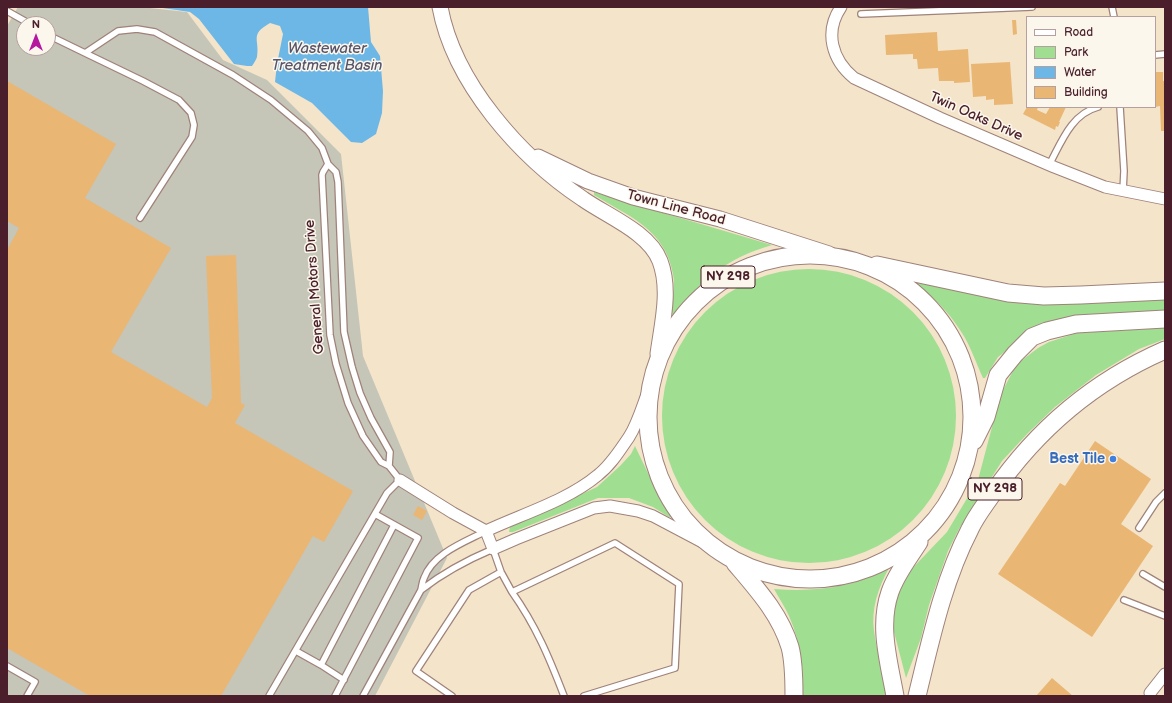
<!DOCTYPE html>
<html>
<head>
<meta charset="utf-8">
<style>
  body { margin:0 }
  #map { position:relative; width:1172px; height:703px; overflow:hidden; background:#f4e4ca; font-family:"Balsamiq Sans",sans-serif }
  canvas { display:block }
  .frame { position:absolute; inset:0; border:8px solid #4a1f2b; pointer-events:none }
  .legend { position:absolute; left:1026px; top:16px; width:130px; height:92px; box-sizing:border-box; background:#fbf7ec; border:1px solid #b4a19f; margin:0; padding:5px 7px; list-style:none; font-size:12px; color:#4a1f2b }
  .legend li { display:flex; align-items:center; gap:8px; height:20px }
  .legend b { width:20px; border:1px solid #b4a19f }
  .north { position:absolute; left:16px; top:16px; width:40px; height:40px; box-sizing:border-box; background:#fbf7ec; border:1px solid #b4a19f; border-radius:50%; rotate:0deg; font-size:11px; font-weight:700; line-height:16px; text-align:center; color:#4a1f2b }
  .north::after { content:''; display:block; margin:auto; width:14px; height:18px; background:#b5179e; clip-path:polygon(50% 0,100% 100%,50% 72%,0 100%) }
</style>
</head>
<body>
<div id="map">
<canvas width="1172" height="703"></canvas>
<div class="frame"></div>
<ul class="legend">
<li><b style="height:5px;background:#fff"></b>Road</li>
<li><b style="height:11px;background:#a0de92"></b>Park</li>
<li><b style="height:11px;background:#6db7e6"></b>Water</li>
<li><b style="height:11px;background:#eab674"></b>Building</li>
</ul>
<div class="north">N</div>
</div>
<script>
const ctx = document.querySelector('canvas').getContext('2d');
ctx.lineJoin = 'round';
function paint(path, color) { ctx.fillStyle = color; ctx.fill(path, 'evenodd'); }
function stroke(path, color, width, dash) { ctx.strokeStyle = color; ctx.lineWidth = width; ctx.lineCap = dash ? 'butt' : 'round'; ctx.setLineDash(dash || []); ctx.stroke(path); }
function write(font, color, halo, rows, align = 'center') {
  ctx.font = font + ' "Balsamiq Sans",sans-serif'; ctx.lineWidth = 3; ctx.setLineDash([]); ctx.textBaseline = 'middle'; ctx.strokeStyle = halo; ctx.fillStyle = color; for (const [text, x, y, turn = 0] of rows) {
    ctx.save(); ctx.translate(x, y); ctx.rotate((+turn || 0) * Math.PI / 180); ctx.textAlign = isNaN(turn) ? turn : align; if (halo) ctx.strokeText(text, 0, 0); ctx.fillText(text, 0, 0); ctx.restore();
  }
}
const industrial = new Path2D(`
  M18,7H140L187,12L223,60L267,80L341,154L363,356L447,558L375,696H7V26ZM24,24H48V48H24Z`);
const green = new Path2D(`
  M594,192L621,201L650,209L772,245C725,259 702,279 673,317C670,303 676,288 673,274C665,229 628,216 594,195Z
  M662 416a147 147 0 1 1 294 0a147 147 0 1 1-294 0Z
  M908,278L1165,298V313L1031,332L998,357L985,378H983C976,363 971,347 962,333C948,310 929,293 908,278Z
  M1165,328V339L1139,349L1096,375L1055,407L1028,433L1002,461L959,529L948,551L929,605L921,638L906,678L893,628L894,603L905,576L947,532L978,480L992,427L997,405L1004,388L1013,371L1021,361L1038,348L1049,342L1077,333Z
  M635,446L657,492L672,517H669L653,507L629,498H598L513,532H509L510,527L597,487L620,466L631,454Z
  M889,568C878,588 871,609 874,631C877,653 884,674 886,696H802C805,670 800,641 789,616C785,607 779,598 774,589C815,592 852,588 889,568Z`);
const water = new Path2D(`
  M156,7H368L371,42L380,56L383,91L382,113L376,134L362,143L351,142L312,103L275,82L277,64L283,34L280,26L270,23C249,35 260,39 257,57C256,60 254,63 252,66H247L234,64L199,19L190,12Z`);
const building = new Path2D(`
  M1012,20H1016L1017,34L1013,35Z
  M937,32L938,51L968,49L970,82L954,83V81H939L938,68L918,69L917,59H913V54L886,55L885,35Z
  M1010,62L1013,104L994,105V99L986,100V96L973,97L971,64Z
  M1155,72H1163V81H1165V131H1161L1160,106L1155,107Z
  M7,81L116,144L85,198L171,248L111,352L207,407L212,398L206,256L236,255L241,403L245,405L235,423L353,491L324,542L313,536L221,696H90L7,648V250L19,228L7,221Z
  M1027,107H1038L1037,110L1046,114L1050,107H1066L1059,122H1060L1058,127L1056,126L1055,130L1023,114Z
  M1095,441L1151,479L1121,524L1153,546L1092,637L998,574L1060,483L1065,486Z
  M418,506L427,511L422,520L413,515Z
  M1052,678L1073,696H1036Z`);
const lane = new Path2D(`
  M1112,7L1114,17
  M7,11L30,24
  M861,14L1032,7
  M48,35L85,53L118,31L137,29L155,32L233,75L271,100L308,131L322,148L328,164
  M85,53L143,81L179,100L191,113L194,125L192,137L140,218
  M1155,55L1165,54
  M1120,107L1124,171L1123,191
  M1049,165C1061,143 1071,114 1098,107
  M1139,528L1156,502L1165,493
  M1143,574L1165,587
  M421,590C443,573 467,560 493,549L501,572L512,592L615,543L679,584L675,668L584,696
  M512,592C536,626 549,657 564,696
  M1124,600L1165,616
  M296,651L321,665
  M7,666L35,682L27,696
  M344,680L321,665L394,525
  M269,696L387,493L400,480L389,466L381,462L363,436L348,403L336,364L330,335L322,175L323,172L328,164L336,172L338,182L344,332L352,367L360,393L371,418L390,452L389,466
  M335,696L418,538L375,514
  M363,696L421,590C422,586 422,582 424,578C433,553 465,542 486,531
  M452,696L416,671L469,590L501,572`);
const street = new Path2D(`
  M841,7C824,32 832,60 854,78L940,118L1054,167L1105,187L1165,199
  M400,480L453,513L486,531L493,549L516,539L594,508L610,506L638,511L653,516L706,544
  M486,531C522,514 567,501 598,475C611,465 620,450 629,437C638,423 643,404 649,389
  M1150,693L1165,674`);
const secondary = new Path2D(`
  M440,7C454,83 520,157 583,199C607,216 649,232 660,261C671,290 662,324 658,354
  M538,157L588,181L633,197L720,219L829,254`);
const primary = new Path2D(`
  M648 417a162 162 0 1 1 324 0a162 162 0 1 1-324 0Z
  M877,265L1008,293L1044,296L1081,295L1165,291
  M974,441L986,417L998,375L1015,354L1032,337L1047,331L1076,324L1165,319
  M735,563C757,589 780,614 790,647C794,662 794,680 794,696
  M895,696C889,662 878,626 890,592C896,574 909,558 919,542
  M917,696C931,639 943,581 970,529C976,516 985,505 993,493C1037,429 1094,381 1165,350`);
const markers = [
  [1113,459,4,"#3f7fe0"]
];
const shields = [
  [728,277,54],
  [995,489,54]
];
const shieldNames = [
  ["NY 298",728,277],
  ["NY 298",995,489]
];
const streetNames = [
  ["Twin Oaks Drive",976,117,24],
  ["Town Line Road",676,208,15],
  ["General Motors Drive",315,287,-94]
];
const shopNames = [
  ["Best Tile",1105,459]
];
const waterNames = [
  ["Wastewater",327,49],
  ["Treatment Basin",327,66]
];
paint(industrial, '#c5c5b8');
paint(green, '#a0de92');
paint(water, '#6db7e6');
paint(building, '#eab674');
stroke(lane, '#9f827a', 8);
stroke(street, '#9f827a', 13);
stroke(secondary, '#9f827a', 17);
stroke(primary, '#9f827a', 19);
stroke(lane, '#fff', 5.5);
stroke(street, '#fff', 11);
stroke(secondary, '#fff', 15);
stroke(primary, '#fff', 17);
for (const [x, y, r, color] of markers) { const dot = new Path2D(); dot.arc(x, y, r, 0, 2 * Math.PI); ctx.fillStyle = color; ctx.fill(dot); stroke(dot, '#fbf7ec', 1.5); }
for (const [x, y, w] of shields) { const box = new Path2D(); box.roundRect(x - w / 2, y - 11, w, 22, 3); ctx.fillStyle = '#fbf7ec'; ctx.fill(box); stroke(box, '#4a1f2b', 1); }
write('bold 13px', '#4a1f2b', null, shieldNames);
write('14px', '#4a1f2b', '#fbf7ec', streetNames);
write('bold 14px', '#366cbe', '#fbf7ec', shopNames, 'right');
write('italic 15px', '#56546c', '#fbf7ec', waterNames);
</script>
</body>
</html>
